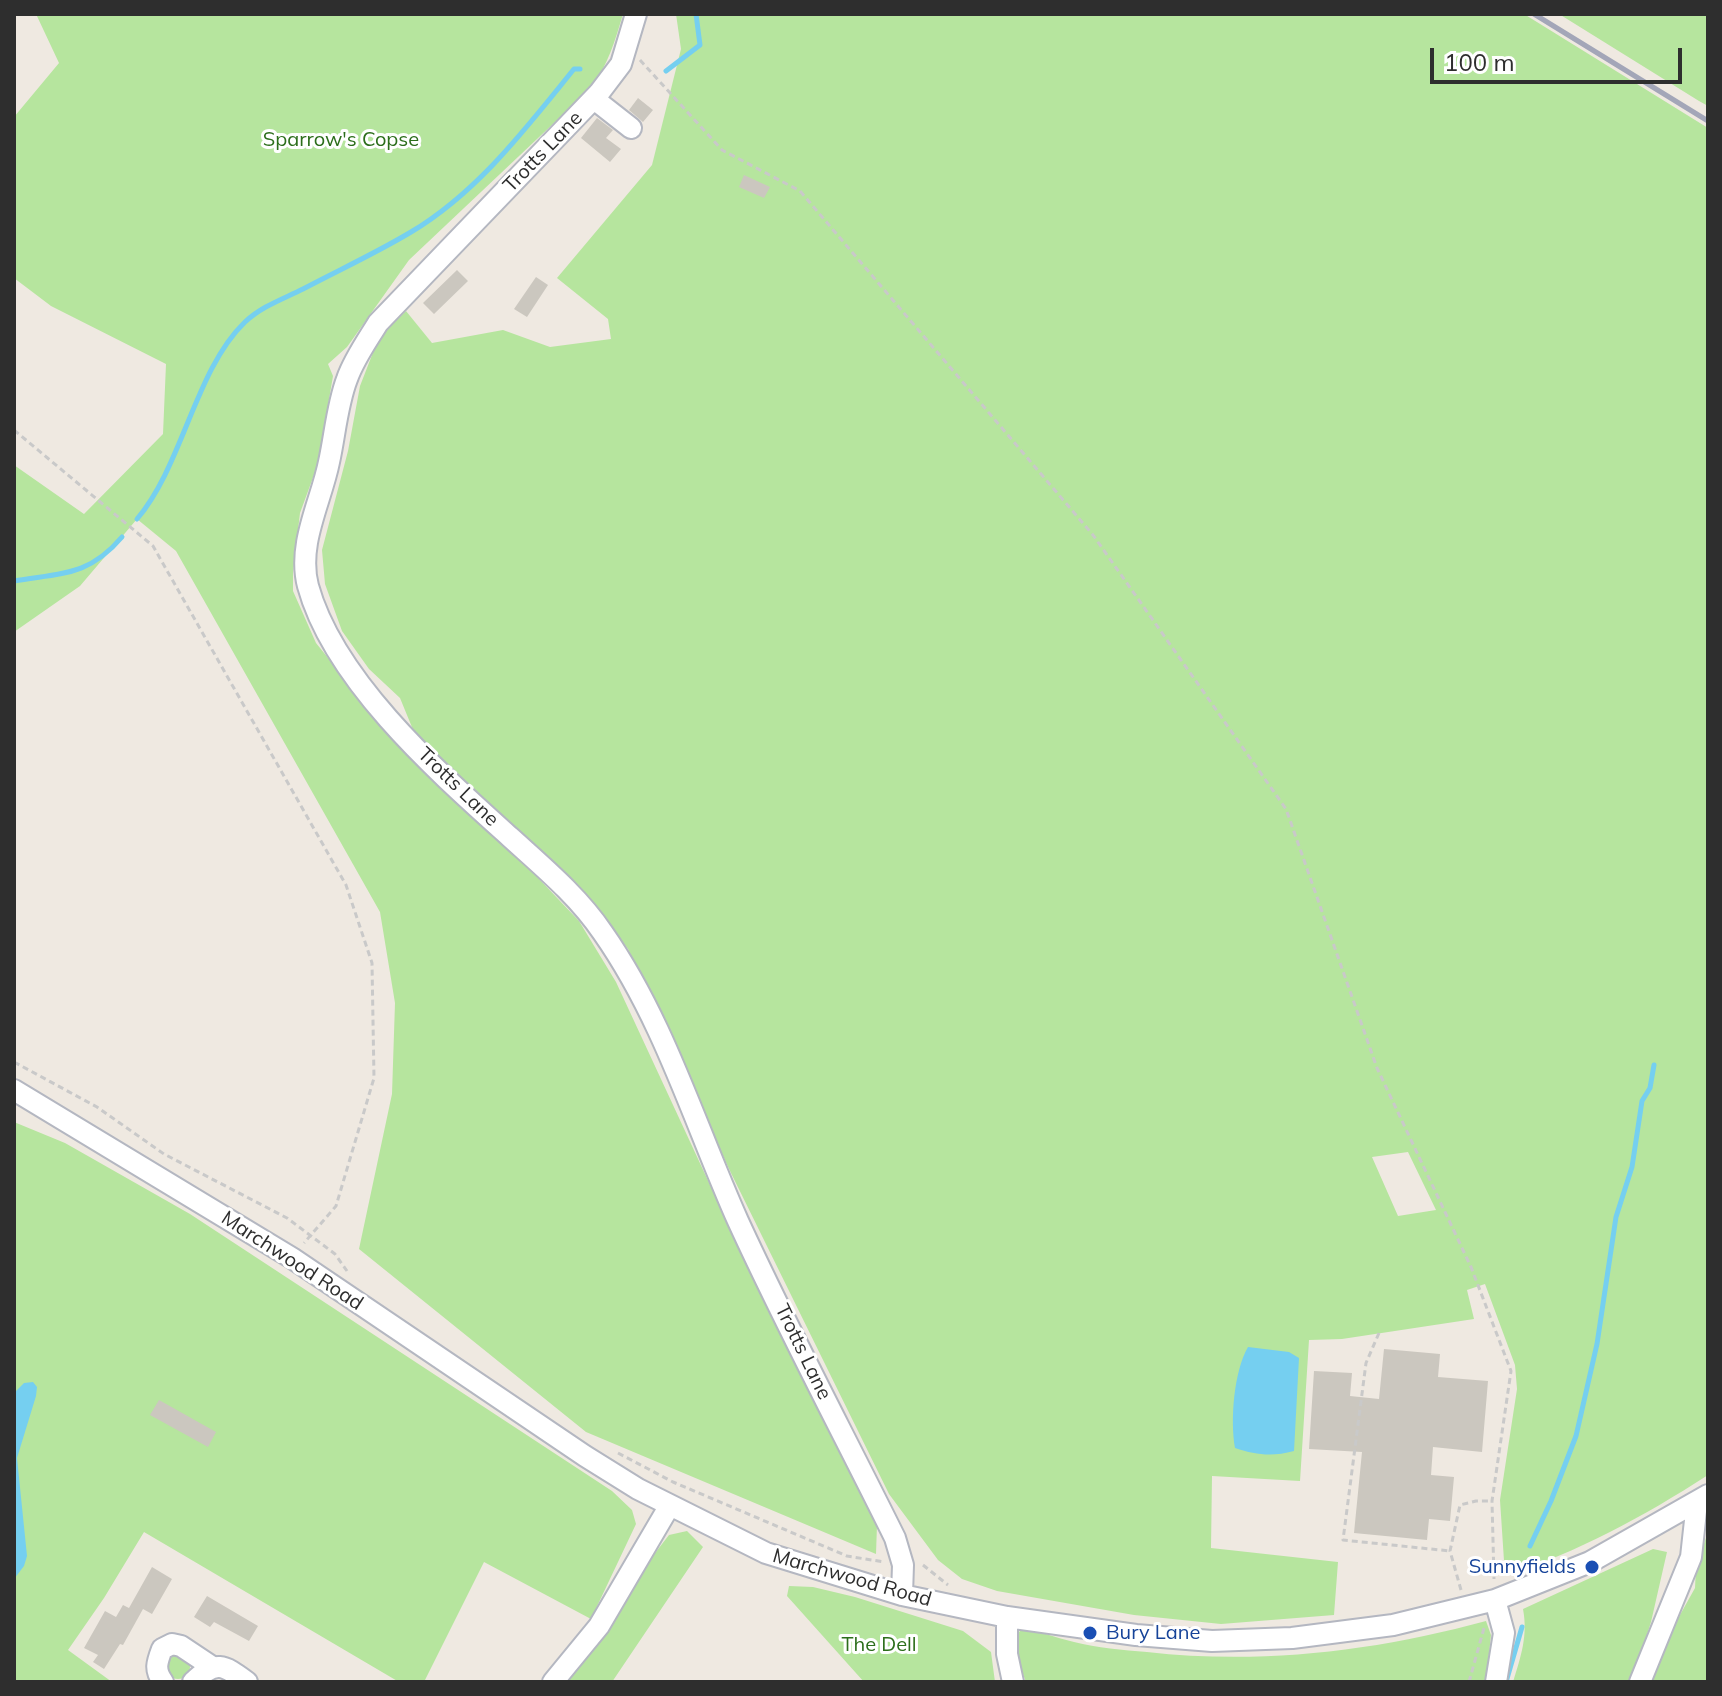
<!DOCTYPE html>
<html>
<head>
<meta charset="utf-8">
<style>
  body { margin:0 }
  #map { position:relative; width:1722px; height:1696px; overflow:hidden; background:#efe9e1; font-family:Mulish,sans-serif }
  canvas { display:block }
  .frame { position:absolute; inset:0; border:16px solid #2e2e2e; pointer-events:none }
  .scale { position:absolute; left:1430px; top:48px; width:252px; height:36px; box-sizing:border-box; border:4px solid #2e2e2e; border-top:0; padding-left:10px; font-size:24px; line-height:28px; white-space:nowrap; color:#2e2e2e; -webkit-text-stroke:6px #fff; paint-order:stroke }
</style>
</head>
<body>
<div id="map">
<canvas width="1722" height="1696"></canvas>
<div class="frame"></div>
<div class="scale">100 m</div>
</div>
<script>
const ctx = document.querySelector('canvas').getContext('2d');
ctx.lineJoin = 'round';
function paint(path, color) { ctx.fillStyle = color; ctx.fill(path, 'evenodd'); }
function stroke(path, color, width, dash) { ctx.strokeStyle = color; ctx.lineWidth = width; ctx.lineCap = dash ? 'butt' : 'round'; ctx.setLineDash(dash || []); ctx.stroke(path); }
function write(font, color, halo, rows, align = 'center') {
  ctx.font = font + ' Mulish,sans-serif'; ctx.lineWidth = 6; ctx.setLineDash([]); ctx.textBaseline = 'middle'; ctx.strokeStyle = halo; ctx.fillStyle = color; for (const [text, x, y, turn = 0] of rows) {
    ctx.save(); ctx.translate(x, y); ctx.rotate((+turn || 0) * Math.PI / 180); ctx.textAlign = isNaN(turn) ? turn : align; if (halo) ctx.strokeText(text, 0, 0); ctx.fillText(text, 0, 0); ctx.restore();
  }
}
const green = new Path2D(`
  M36,14H623C615,41 608,65 591,88L409,260L347,347L328,364L333,376L318,464L300,513L293,573V591L316,643L400,747L522,861L579,921L616,982L724,1215L877,1525L876,1554L586,1432L359,1249L392,1094L395,1003L380,912L176,551L137,519L80,586L14,632V465L84,514L163,434L166,364L51,306L14,278V117L59,63Z
  M676,14H1524L1708,128V1475C1643,1517 1578,1552 1505,1576L1500,1500L1517,1389L1515,1365L1485,1284L1467,1290L1474,1319L1342,1339L1309,1340L1300,1481L1212,1476L1211,1548L1338,1562L1334,1615L1221,1624L1134,1615L997,1591L962,1579L938,1560L889,1494L730,1171L628,949L600,911L416,737L400,698L369,669L342,631L325,584L322,550L348,451L360,386L379,337L406,311L432,343L503,330L550,347L611,339L608,319L557,278L652,165L681,49ZM1408,1152L1436,1210L1398,1216L1372,1157Z
  M1559,14H1708V106L1699,101Z
  M14,1122L65,1143L190,1214L612,1491L632,1510L636,1524L591,1619L484,1562L424,1682H399L144,1532L104,1598L68,1650L112,1682H14Z
  M687,1531L703,1547L612,1682H563L599,1638L652,1557L669,1535Z
  M1708,1532V1682H1650L1666,1640L1695,1588L1696,1567Z
  M1653,1549L1667,1552L1651,1622L1632,1682H1513C1521,1656 1528,1636 1523,1609Z
  M789,1586L813,1587L855,1597L963,1631L991,1652L995,1682H864L787,1596Z
  M1486,1621L1491,1635L1486,1682H1026L1010,1641L1021,1630C1039,1630 1056,1638 1074,1642C1097,1648 1123,1650 1147,1652C1261,1665 1376,1651 1486,1621Z
  M166 1667a12 12 0 1 1 24 0a12 12 0 1 1-24 0Z`);
const water = new Path2D(`
  M1248,1347L1289,1352L1299,1358L1294,1451C1272,1457 1256,1455 1235,1448C1230,1420 1234,1371 1248,1347Z
  M33,1382L37,1387L36,1396L17,1458L27,1556L24,1566L14,1579V1393L24,1383Z`);
const stream = new Path2D(`
  M666,71L700,45L696,14
  M137,519C183,465 195,370 245,322C262,306 283,299 303,289C339,270 376,253 411,232C478,192 526,128 574,69H580
  M14,581C60,573 88,577 122,537
  M1530,1546L1551,1501L1576,1436L1597,1344L1616,1217L1632,1167L1642,1101L1650,1088L1654,1065
  M1506,1682L1522,1627`);
const building = new Path2D(`
  M638,98L653,110L643,122L629,110Z
  M597,118L613,130L606,138L621,149L610,162L581,138Z
  M744,175L770,187L764,198L739,187Z
  M457,270L468,281L434,314L423,303Z
  M536,277L548,285L527,317L514,309Z
  M1384,1349L1440,1354L1438,1377L1488,1381L1482,1452L1433,1447L1431,1475L1454,1477L1450,1521L1429,1519L1427,1540L1354,1533L1362,1452L1309,1449L1314,1371L1352,1373L1350,1396L1379,1399Z
  M159,1400L216,1432L208,1447L150,1415Z
  M152,1567L172,1579L152,1614L143,1609L123,1645L120,1644L104,1669L93,1662L98,1655L84,1648L105,1611L116,1617L123,1605L129,1608Z
  M207,1596L258,1626L249,1641L214,1622L210,1627L194,1617Z`);
const path = new Path2D(`
  M640,60L722,150L800,191L1093,535L1286,809L1377,1068L1471,1267L1511,1371L1492,1501L1494,1579
  M14,430L153,546L346,885L372,963L374,1078L336,1206L304,1243
  M14,1062L97,1107L164,1154L287,1218L335,1254L347,1271
  M1379,1333L1366,1363L1343,1540L1450,1551
  M618,1453L673,1482L847,1556L884,1562
  M923,1565L948,1585
  M1461,1590L1450,1551L1460,1505L1476,1501H1492
  M1469,1682L1484,1628`);
const minor = new Path2D(`
  M636,14L621,64L599,93L378,323C367,341 354,359 347,379C337,405 335,435 329,462C321,502 297,544 308,586C334,681 439,773 510,837C543,867 578,896 603,933C664,1020 695,1125 738,1221C787,1328 843,1433 895,1538L903,1565L902,1595
  M594,99L631,128
  M14,1090L292,1258L585,1456L638,1489L766,1553L902,1595L1007,1617L1136,1635L1212,1641L1292,1638L1393,1625L1495,1600L1590,1562L1708,1495
  M1495,1600L1504,1633L1496,1682
  M1007,1617V1654L1013,1682
  M163,1682C154,1670 157,1662 162,1649L172,1644L181,1646L211,1666
  M193,1682C216,1660 223,1664 247,1682
  M553,1682L599,1626L670,1505
  M1640,1682L1691,1557L1697,1502`);
const rail = new Path2D(`
  M1534,14L1708,121`);
const markers = [
  [1592,1567,8,"#1a4fb4"],
  [1090,1633,8,"#1a4fb4"]
];
const parkNames = [
  ["Sparrow's Copse",341,140],
  ["The Dell",879,1645]
];
const streetNames = [
  ["Trotts Lane",543,152,-46],
  ["Trotts Lane",458,787,44],
  ["Marchwood Road",292,1261,33],
  ["Trotts Lane",803,1352,64],
  ["Marchwood Road",852,1578,16]
];
const transitNames = [
  ["Sunnyfields",1576,1567],
  ["Bury Lane",1106,1633,"left"]
];
paint(green, '#b6e59e');
paint(water, '#75cff0');
stroke(stream, '#75cff0', 5);
paint(building, '#cbc7bf');
stroke(minor, '#b4b7c1', 24);
stroke(path, '#c9c9c9', 3, [6, 4]);
stroke(minor, '#fff', 20);
stroke(rail, '#a3a6b8', 5);
for (const [x, y, r, color] of markers) { const dot = new Path2D(); dot.arc(x, y, r, 0, 2 * Math.PI); ctx.fillStyle = color; ctx.fill(dot); stroke(dot, '#fff', 3); }
write('20px', '#2c6e1b', '#fff', parkNames);
write('20px', '#2e2e2e', '#fff', streetNames);
write('20px', '#164399', '#fff', transitNames, 'right');
</script>
</body>
</html>
